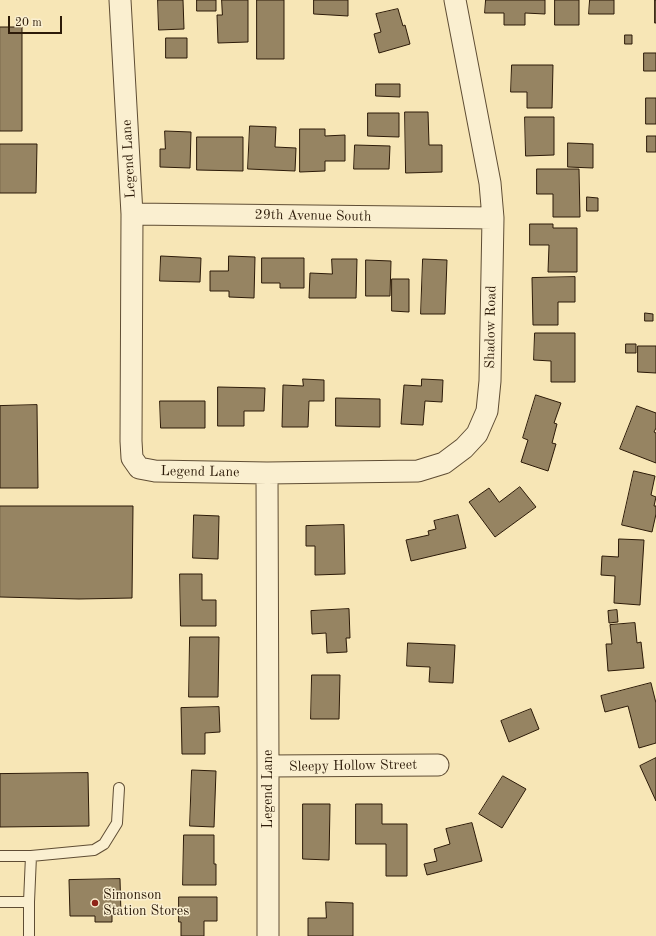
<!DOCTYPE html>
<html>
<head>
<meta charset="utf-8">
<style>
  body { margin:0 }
  #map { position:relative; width:656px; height:936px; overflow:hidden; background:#f7e6b6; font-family:"Old Standard TT",serif }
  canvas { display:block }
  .scale { position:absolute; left:8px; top:16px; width:54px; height:18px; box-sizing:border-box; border:2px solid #2c1a08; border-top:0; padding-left:5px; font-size:12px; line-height:14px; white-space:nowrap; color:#2c1a08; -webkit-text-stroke:3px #faefd0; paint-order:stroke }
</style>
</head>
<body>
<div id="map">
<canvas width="656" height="936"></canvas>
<div class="scale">20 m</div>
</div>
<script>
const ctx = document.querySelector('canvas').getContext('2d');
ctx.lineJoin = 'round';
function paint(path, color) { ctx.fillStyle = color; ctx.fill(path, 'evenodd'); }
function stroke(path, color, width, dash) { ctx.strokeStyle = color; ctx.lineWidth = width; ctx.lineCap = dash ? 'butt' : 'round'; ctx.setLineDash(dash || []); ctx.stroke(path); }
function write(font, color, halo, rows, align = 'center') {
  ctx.font = font + ' "Old Standard TT",serif'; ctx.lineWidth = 3; ctx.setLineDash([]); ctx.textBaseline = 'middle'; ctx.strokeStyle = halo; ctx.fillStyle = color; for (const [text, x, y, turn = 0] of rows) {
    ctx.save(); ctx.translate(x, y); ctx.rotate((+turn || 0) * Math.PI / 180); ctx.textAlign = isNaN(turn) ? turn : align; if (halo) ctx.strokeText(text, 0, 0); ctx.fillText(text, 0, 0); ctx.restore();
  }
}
const building = new Path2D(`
  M158,0H183L184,29L159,30Z
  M197,0H216V11H197Z
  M222,0H248V42L218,43L217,15H222Z
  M257,0H284V59H257Z
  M314,0H348V16L314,14Z
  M486,0H545V14L525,13V25H504V13H485Z
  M555,0H579V25H555Z
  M590,0H614V14H589Z
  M655,0H656V23H655Z
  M398,9L403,26L405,25L410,44L379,53L374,34L381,32L376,14Z
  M0,27H22V131H0Z
  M625,35H632V44H625Z
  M166,38H187V58H166Z
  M644,53H656V71H644Z
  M512,65H553L552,108H527V92H511Z
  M376,84H400V97L376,96Z
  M646,98H656V124H646Z
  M405,112H428L429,145H442V172L406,173Z
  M368,113H399V137L368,136Z
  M525,117H554V155L526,156Z
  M250,126L276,127L275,147L296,148L295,171L248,169Z
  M300,129H325V136L345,135V161H325V171L300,172Z
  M165,131L191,132L190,168L160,167V149H165Z
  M647,136H656V152H647Z
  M197,137H243V171L197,170Z
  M568,143L593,144V168L568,167Z
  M0,144H37L36,193H0Z
  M355,145L390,146L389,169H354Z
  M537,169H579L580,217H553V194H537Z
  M587,197L598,198V211H587Z
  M530,224H553V228H577V272H548L549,245H530Z
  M161,256L201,258L200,282L160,281Z
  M229,256L255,257L254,298L229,297V291H210V271H228Z
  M262,258H304V288H280V283H262Z
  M332,259H357L356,298H309L310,273L332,274Z
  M423,259L447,260L445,314H421Z
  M366,260L391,261L390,296H366Z
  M575,277V302H558V325H533L532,278Z
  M392,279H409V312L392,311Z
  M645,313L653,314V321H645Z
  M535,333H575V382H551V361L534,360Z
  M626,344H636V353H626Z
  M638,346H656V373L638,372Z
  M303,379L324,380V401H309L308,427H282L283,385L303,386Z
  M422,379L443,380L442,402L425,401L423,425L401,424L404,385L421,386Z
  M218,387L265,388L264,411H244V426H218Z
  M536,395L561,403L554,423L557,424L552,443L556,444L548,471L521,462L528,440L523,438Z
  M336,398L380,399V427L336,426Z
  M160,401H205V428H161Z
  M37,405L38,488H0V406Z
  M637,406L656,413V428L654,432L656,433V463L620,449Z
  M634,471L655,476L651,495L656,497L654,506H656V514L652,532L622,525Z
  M520,487L536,507L495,537L469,502L489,488L499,502Z
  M0,506H133L132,598L79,599L0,597Z
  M194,515L219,516L218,559L193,558Z
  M458,515L466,548L411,561L406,540L429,535L428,531L436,529L434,521Z
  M344,525L345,574L315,575V546H306V526Z
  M619,539L644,540L640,605L614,603L615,576L601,575L602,556L618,557Z
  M180,574H202V600H216V626H181Z
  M349,609L350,638H346L347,652L327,653L326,633L312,634L311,611Z
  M617,610L618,622L609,623L608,611Z
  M635,623L637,643L641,642L644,668L608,671L606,644H612L610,625Z
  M190,637H219L218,697H189Z
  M408,643L455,645L453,683L429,682L430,667L407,666Z
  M312,675H340L339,719H311Z
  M651,683L656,703V743L639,748L628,706L605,712L601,696Z
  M219,707L220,732L205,733V754H182L181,708Z
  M531,709L539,729L509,742L501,721Z
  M656,758V801L640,766Z
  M192,770L216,771L214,827L190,826Z
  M88,773L89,826L0,827V774Z
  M503,776L526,789L502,828L479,814Z
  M303,804H330L329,860L303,859Z
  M356,804H382V824H407V876H386V844H356Z
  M472,823L482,861L427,875L424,864L437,861L434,849L450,844L446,829Z
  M184,835H214V864H216V885H183Z
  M120,879L121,915H112V922H95V916H70L69,880Z
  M179,897H217V921H204V936H181V922H179Z
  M326,902L353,903V936H308V918H326Z`);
const lane = new Path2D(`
  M0,856H31L29,902V936
  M31,856L94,850L104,844L117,823L119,788
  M0,902H29`);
const street = new Path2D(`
  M120,0L132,214L131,441L132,458L139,468L155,471L267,473L418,471L444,463L464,448L477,434L487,411L490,381L493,218L490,183L455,0
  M132,214L493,218
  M267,473L268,766V936
  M268,766L438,765`);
const markers = [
  [95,903,4,"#8f2418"]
];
const streetNames = [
  ["Legend Lane",129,159,-93],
  ["29th Avenue South",313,216,1],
  ["Shadow Road",491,327,-89],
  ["Legend Lane",200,472,1],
  ["Sleepy Hollow Street",353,766,-1],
  ["Legend Lane",268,789,-90]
];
const poiNames = [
  ["Simonson",103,895],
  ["Station Stores",103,911]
];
paint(building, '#968462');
stroke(building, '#2c1a08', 1);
stroke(lane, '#5f4d34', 12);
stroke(street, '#5f4d34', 23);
stroke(lane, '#faefd0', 10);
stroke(street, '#faefd0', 21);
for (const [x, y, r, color] of markers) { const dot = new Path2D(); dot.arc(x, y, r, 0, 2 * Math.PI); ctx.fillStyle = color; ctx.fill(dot); stroke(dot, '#faefd0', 1.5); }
write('14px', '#2c1a08', '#faefd0', streetNames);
write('14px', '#2c1a08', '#faefd0', poiNames, 'left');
</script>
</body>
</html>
